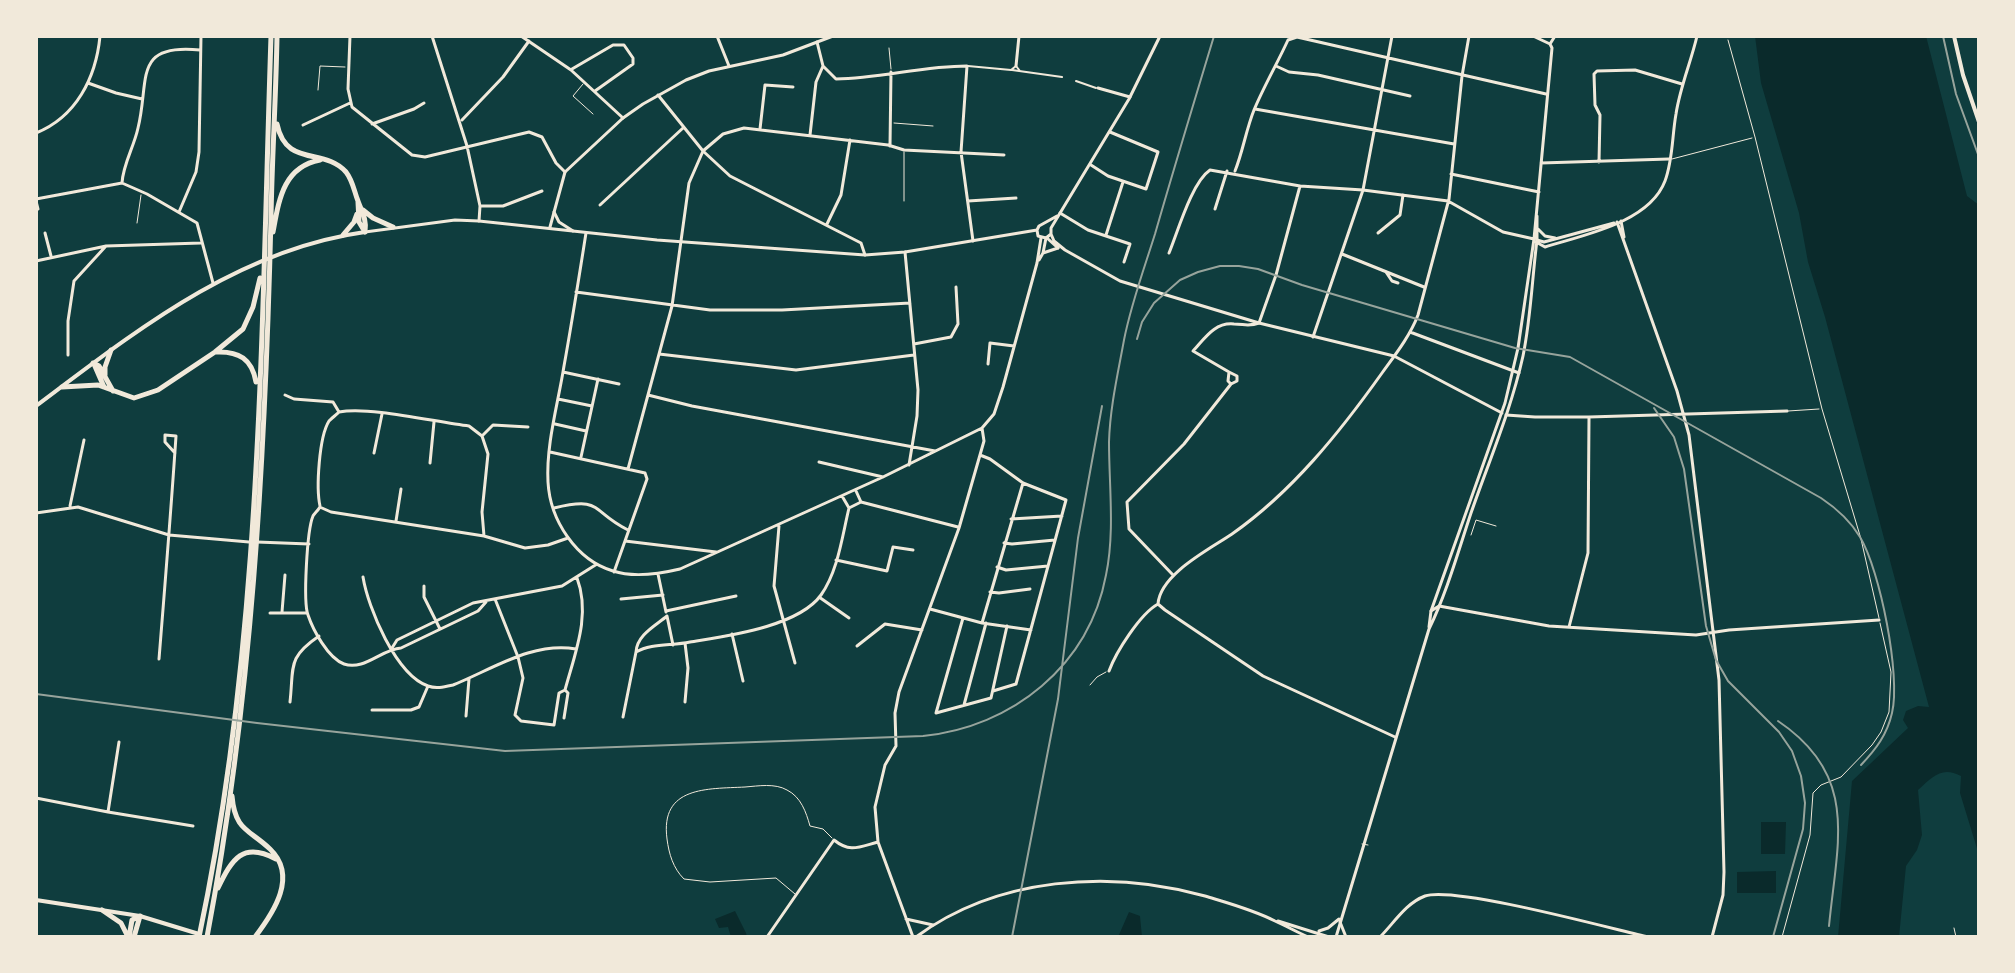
<!DOCTYPE html>
<html>
<head>
<meta charset="utf-8">
<style>
  body { margin:0 }
  #map { position:relative; width:2015px; height:973px; overflow:hidden; background:#0f3d3e; font-family:"Sofia Sans Condensed",sans-serif }
  canvas { display:block }
  .frame { position:absolute; inset:0; border:38px solid #f1e9da; pointer-events:none }
</style>
</head>
<body>
<div id="map">
<canvas width="2015" height="973"></canvas>
<div class="frame"></div>
</div>
<script>
const ctx = document.querySelector('canvas').getContext('2d');
ctx.lineJoin = 'round';
function paint(path, color) { ctx.fillStyle = color; ctx.fill(path, 'evenodd'); }
function stroke(path, color, width, dash) { ctx.strokeStyle = color; ctx.lineWidth = width; ctx.lineCap = dash ? 'butt' : 'round'; ctx.setLineDash(dash || []); ctx.stroke(path); }
const water = new Path2D(`
  M1755,36H1926L1967,196L1979,205V855L1960,793L1961,776C1941,766 1933,777 1918,790L1922,835L1917,850L1906,866L1899,937H1838L1852,781L1908,728L1903,720L1906,711L1918,706L1929,707L1825,317L1808,262L1799,213L1761,83Z
  M1761,822H1786L1785,854H1761Z
  M1776,871V893H1737V872Z
  M735,911L746,933L747,937H731L728,927L719,928L715,919Z
  M1129,912L1140,916L1142,937H1118Z`);
const service = new Path2D(`
  M1728,40L1755,137L1822,409L1861,539L1879,618
  M889,48L891,69
  M583,84L573,96L593,114
  M318,90L320,66L345,67
  M894,123L933,126
  M1672,159L1752,138
  M904,201V152
  M137,223L141,195
  M1788,411L1819,409
  M1471,535L1476,520L1496,526
  M1090,685L1097,677L1106,672
  M1362,844L1368,845
  M795,894L776,878L710,882L684,879C673,868 669,854 667,839C660,786 707,789 745,787C758,786 775,783 787,790C801,797 806,812 810,826L823,829L832,838
  M1954,928L1956,937
  M1782,937L1810,835L1813,793L1821,785L1841,777L1872,745L1881,732L1889,712L1891,672L1880,623`);
const pedestrian = new Path2D(`
  M968,66L1011,70L1016,66L1020,71
  M1012,70L1062,77
  M1076,81L1096,88`);
const minor = new Path2D(`
  M350,36L348,89L352,107L412,155L425,157L529,132L542,137L556,163L565,172
  M432,36L467,146L480,206L479,221
  M521,36L571,70L623,118
  M1533,36L1550,44
  M1297,37L1546,94
  M817,42L823,66L836,79C881,78 923,66 967,66L961,152L973,241
  M1550,44L1555,36
  M1016,66L1019,36
  M1276,66L1289,72L1318,75L1410,96
  M572,69L613,45H624L633,58V64L595,91
  M88,83L116,93L142,99
  M1098,88L1130,97
  M658,95L703,151L730,176L861,243L865,255
  M1255,109L1454,144
  M462,120L503,77L529,41
  M372,124L414,109L424,103
  M303,125L350,103
  M760,129L765,85L793,87
  M36,133C76,117 96,78 100,36
  M810,135L816,82L823,66
  M890,146L891,72
  M1599,162L1600,115L1595,105L1594,74L1597,71L1635,70L1682,84
  M1541,163L1669,159
  M1091,165L1108,176L1146,189L1158,152L1110,132
  M1235,171C1243,151 1246,130 1254,110C1264,86 1277,64 1288,40L1297,37
  M1451,174L1539,192
  M122,183C123,164 134,147 138,128C150,80 132,43 200,50
  M36,199L122,183L147,194L197,223L213,283
  M36,201L38,209
  M968,201L1016,198
  M600,205L683,128
  M480,206H503L542,191
  M1215,209L1227,171
  M179,212L196,172L199,152L201,36
  M554,212L559,222L573,231
  M1060,213L1088,230L1130,244L1124,262
  M1621,221L1624,237
  M1617,222L1677,391L1689,435L1719,680L1724,872L1723,895L1712,937
  M827,224L841,195L850,140
  M1538,229L1545,236L1555,238
  M45,233L51,256
  M586,233C579,277 572,322 564,366C558,404 546,444 548,482C550,520 576,560 613,571C634,578 659,574 680,569L883,477L982,428L994,414L1003,387L1037,263L1041,238
  M1378,233L1400,215L1403,195
  M1106,235L1123,182
  M1537,240V216
  M905,252L918,390L917,416L909,465
  M1043,253L1058,248
  M1169,253C1178,231 1192,182 1210,170L1300,186L1363,190L1448,201L1503,232L1534,239L1552,48L1550,44
  M1342,254L1424,287
  M1039,260L1043,253L1046,238
  M36,261L106,246L201,243
  M1386,272L1392,281L1398,283
  M576,292L710,310H782L910,303
  M1410,332L1519,373
  M1313,337L1363,190L1392,36
  M914,344L951,337L958,324L956,287
  M659,354L796,370L914,355
  M68,355V321L74,281L106,246
  M988,364L990,343L1014,346
  M563,372L619,384
  M1229,372L1193,351C1205,338 1215,322 1234,324C1244,324 1249,327 1259,323L1276,275L1300,186
  M285,395L294,399L333,402L339,412
  M648,395L692,406L935,451
  M558,399L592,406
  M339,412C369,406 435,422 469,426L482,436L488,454L482,512L484,536
  M1506,415L1535,417H1589L1787,411
  M555,424L586,431
  M482,436L493,425L528,427
  M550,452L645,473L647,479L614,572
  M374,453L382,414
  M980,455L990,459L1023,483L1066,500L1016,684L993,691
  M581,457L598,379
  M819,462L883,477
  M430,463L434,422
  M628,469L672,306L689,183L703,151L723,134L744,128L888,145L904,150L1004,155
  M842,496L849,508L861,502L856,491
  M861,502L958,527
  M70,506L84,440
  M320,506C316,488 319,437 329,421C331,419 337,414 339,412
  M320,507C319,509 314,514 313,516C307,530 303,602 308,615C313,630 328,658 344,664C364,671 382,649 401,648L478,611L486,602
  M322,508L331,512L484,536L525,548L548,545L568,538
  M554,508C603,496 590,511 628,530
  M36,513L78,507L169,535L249,542
  M1011,519L1062,516
  M396,521L401,489
  M779,526L774,586L795,663
  M625,541L716,552
  M257,542L309,544
  M1004,543L1012,544L1055,540
  M836,560L887,571L893,547L913,550
  M997,567L1006,570L1048,566
  M658,574L666,612
  M1173,575L1129,529L1127,502L1184,444L1231,384L1237,381V376L1229,372L1228,381L1231,384
  M363,577C368,608 396,675 428,686C436,689 444,687 453,685C491,670 533,641 576,649
  M424,586V597L440,629
  M990,592L999,593L1030,589
  M819,597L849,618
  M495,599L518,657L523,678L515,715L521,721L554,725L559,693L565,690C575,653 591,615 577,578
  M621,599L663,595
  M930,609L982,623L1031,630
  M666,611L736,596
  M1431,611L1439,606L1549,626L1696,635L1729,630L1879,620
  M282,612L285,575
  M270,613H307
  M963,618L936,713L991,698L1007,626
  M982,623L1023,483
  M1569,627L1588,553L1589,418
  M732,634L743,681
  M685,643L688,668L685,702
  M673,645L667,616C655,626 637,635 636,652C651,643 672,646 690,642C726,636 798,627 821,595C838,571 842,537 849,508
  M857,646L885,624L922,630
  M392,648L397,640L473,603L562,586L597,564
  M159,659C165,585 171,511 176,436L165,435V442L175,453
  M1109,671C1116,652 1140,614 1158,604
  M290,702C294,666 287,658 319,636
  M964,705L986,623
  M372,710H411L419,707L428,686
  M466,716L469,679
  M623,717L636,652
  M564,718L568,693L565,690
  M1395,737L1263,676L1165,610L1158,604C1160,574 1210,549 1232,534C1292,492 1340,432 1382,373C1395,355 1410,336 1418,315L1449,199L1462,76L1469,36
  M36,798L108,812L119,742
  M108,812L193,826
  M906,919L933,925
  M1340,922L1346,937
  M767,937L834,840C850,853 859,847 878,842
  M913,937L878,842L875,807L885,765L896,746L895,713L899,692L959,528L984,441L982,428
  M1380,937C1394,923 1406,903 1425,896C1455,886 1609,928 1648,937`);
const tertiary = new Path2D(`
  M717,36L729,66
  M550,227L565,172L623,118L643,104L686,80L709,71L783,55L833,36
  M1051,228L1129,99L1160,36
  M1037,230L1039,226L1057,216
  M1037,230L1038,236L1046,238L1051,234V228
  M365,232L455,220L479,221L657,240L865,255L905,252L1037,230
  M1051,234L1054,241L1065,250L1120,281L1259,323L1394,356L1502,413
  M1047,238L1058,248
  M1537,240L1544,242L1614,223
  M1536,242L1545,247C1583,235 1649,223 1665,181C1673,160 1672,136 1676,114C1680,87 1691,62 1697,36
  M1429,627L1431,611L1505,403L1518,348L1534,239
  M1278,921L1329,937
  M1319,931L1328,928L1339,919
  M916,937C997,877 1110,869 1205,896C1228,903 1254,910 1275,921C1286,926 1297,932 1308,937
  M1336,937L1429,629C1447,592 1458,552 1471,513C1489,461 1511,410 1523,356C1531,317 1532,279 1537,240`);
const secondary = new Path2D(`
  M36,406C136,331 237,250 365,232`);
const primary = new Path2D(`
  M1954,36L1963,75L1979,122
  M36,900L140,916L199,934`);
const trunk = new Path2D(`
  M277,124C286,168 324,147 346,172C353,181 354,191 358,201C362,212 367,220 365,232
  M358,202L359,222L365,232
  M363,210L373,218L393,227
  M273,232C279,200 283,167 320,160
  M343,235L354,222L357,214
  M216,352C239,351 252,359 256,382
  M93,363L99,366L113,391
  M94,364L104,387
  M105,375V367L111,350
  M62,387L98,385L134,398L158,390L215,352L243,329L253,307L260,278
  M232,796C235,831 249,829 270,849C298,876 274,912 255,937
  M218,888C232,859 243,841 276,859
  M102,910L121,923L128,937
  M129,937L132,920L140,916
  M134,937L140,916
  M199,937C262,642 261,336 271,36
  M207,937C252,700 265,459 271,218C272,157 276,97 277,36`);
const rail = new Path2D(`
  M1943,36L1956,94L1979,157
  M1137,339L1142,322L1154,303L1180,280L1198,272L1220,266H1239L1258,269L1302,285L1515,348L1570,357L1821,498C1836,508 1851,522 1860,537C1880,570 1901,676 1892,713C1887,735 1876,749 1861,765
  M1654,408L1674,437L1684,469L1706,626L1716,660L1728,681L1779,732L1792,751L1801,776L1805,803L1803,829L1773,937
  M36,694L257,723L505,751L923,736C1012,727 1089,666 1106,575C1115,532 1109,486 1109,442C1110,407 1118,373 1124,340C1131,304 1144,269 1155,234C1174,168 1194,102 1214,36
  M1778,721C1860,776 1837,842 1829,926
  M1012,937L1058,699L1078,538L1102,406`);
paint(water, '#0a2a2b');
stroke(service, '#f1e9da', 1);
stroke(pedestrian, '#f1e9da', 2);
stroke(minor, '#f1e9da', 3);
stroke(tertiary, '#f1e9da', 3);
stroke(secondary, '#f1e9da', 4);
stroke(primary, '#f1e9da', 4);
stroke(trunk, '#f1e9da', 5);
stroke(rail, '#97a49c', 2);
</script>
</body>
</html>
